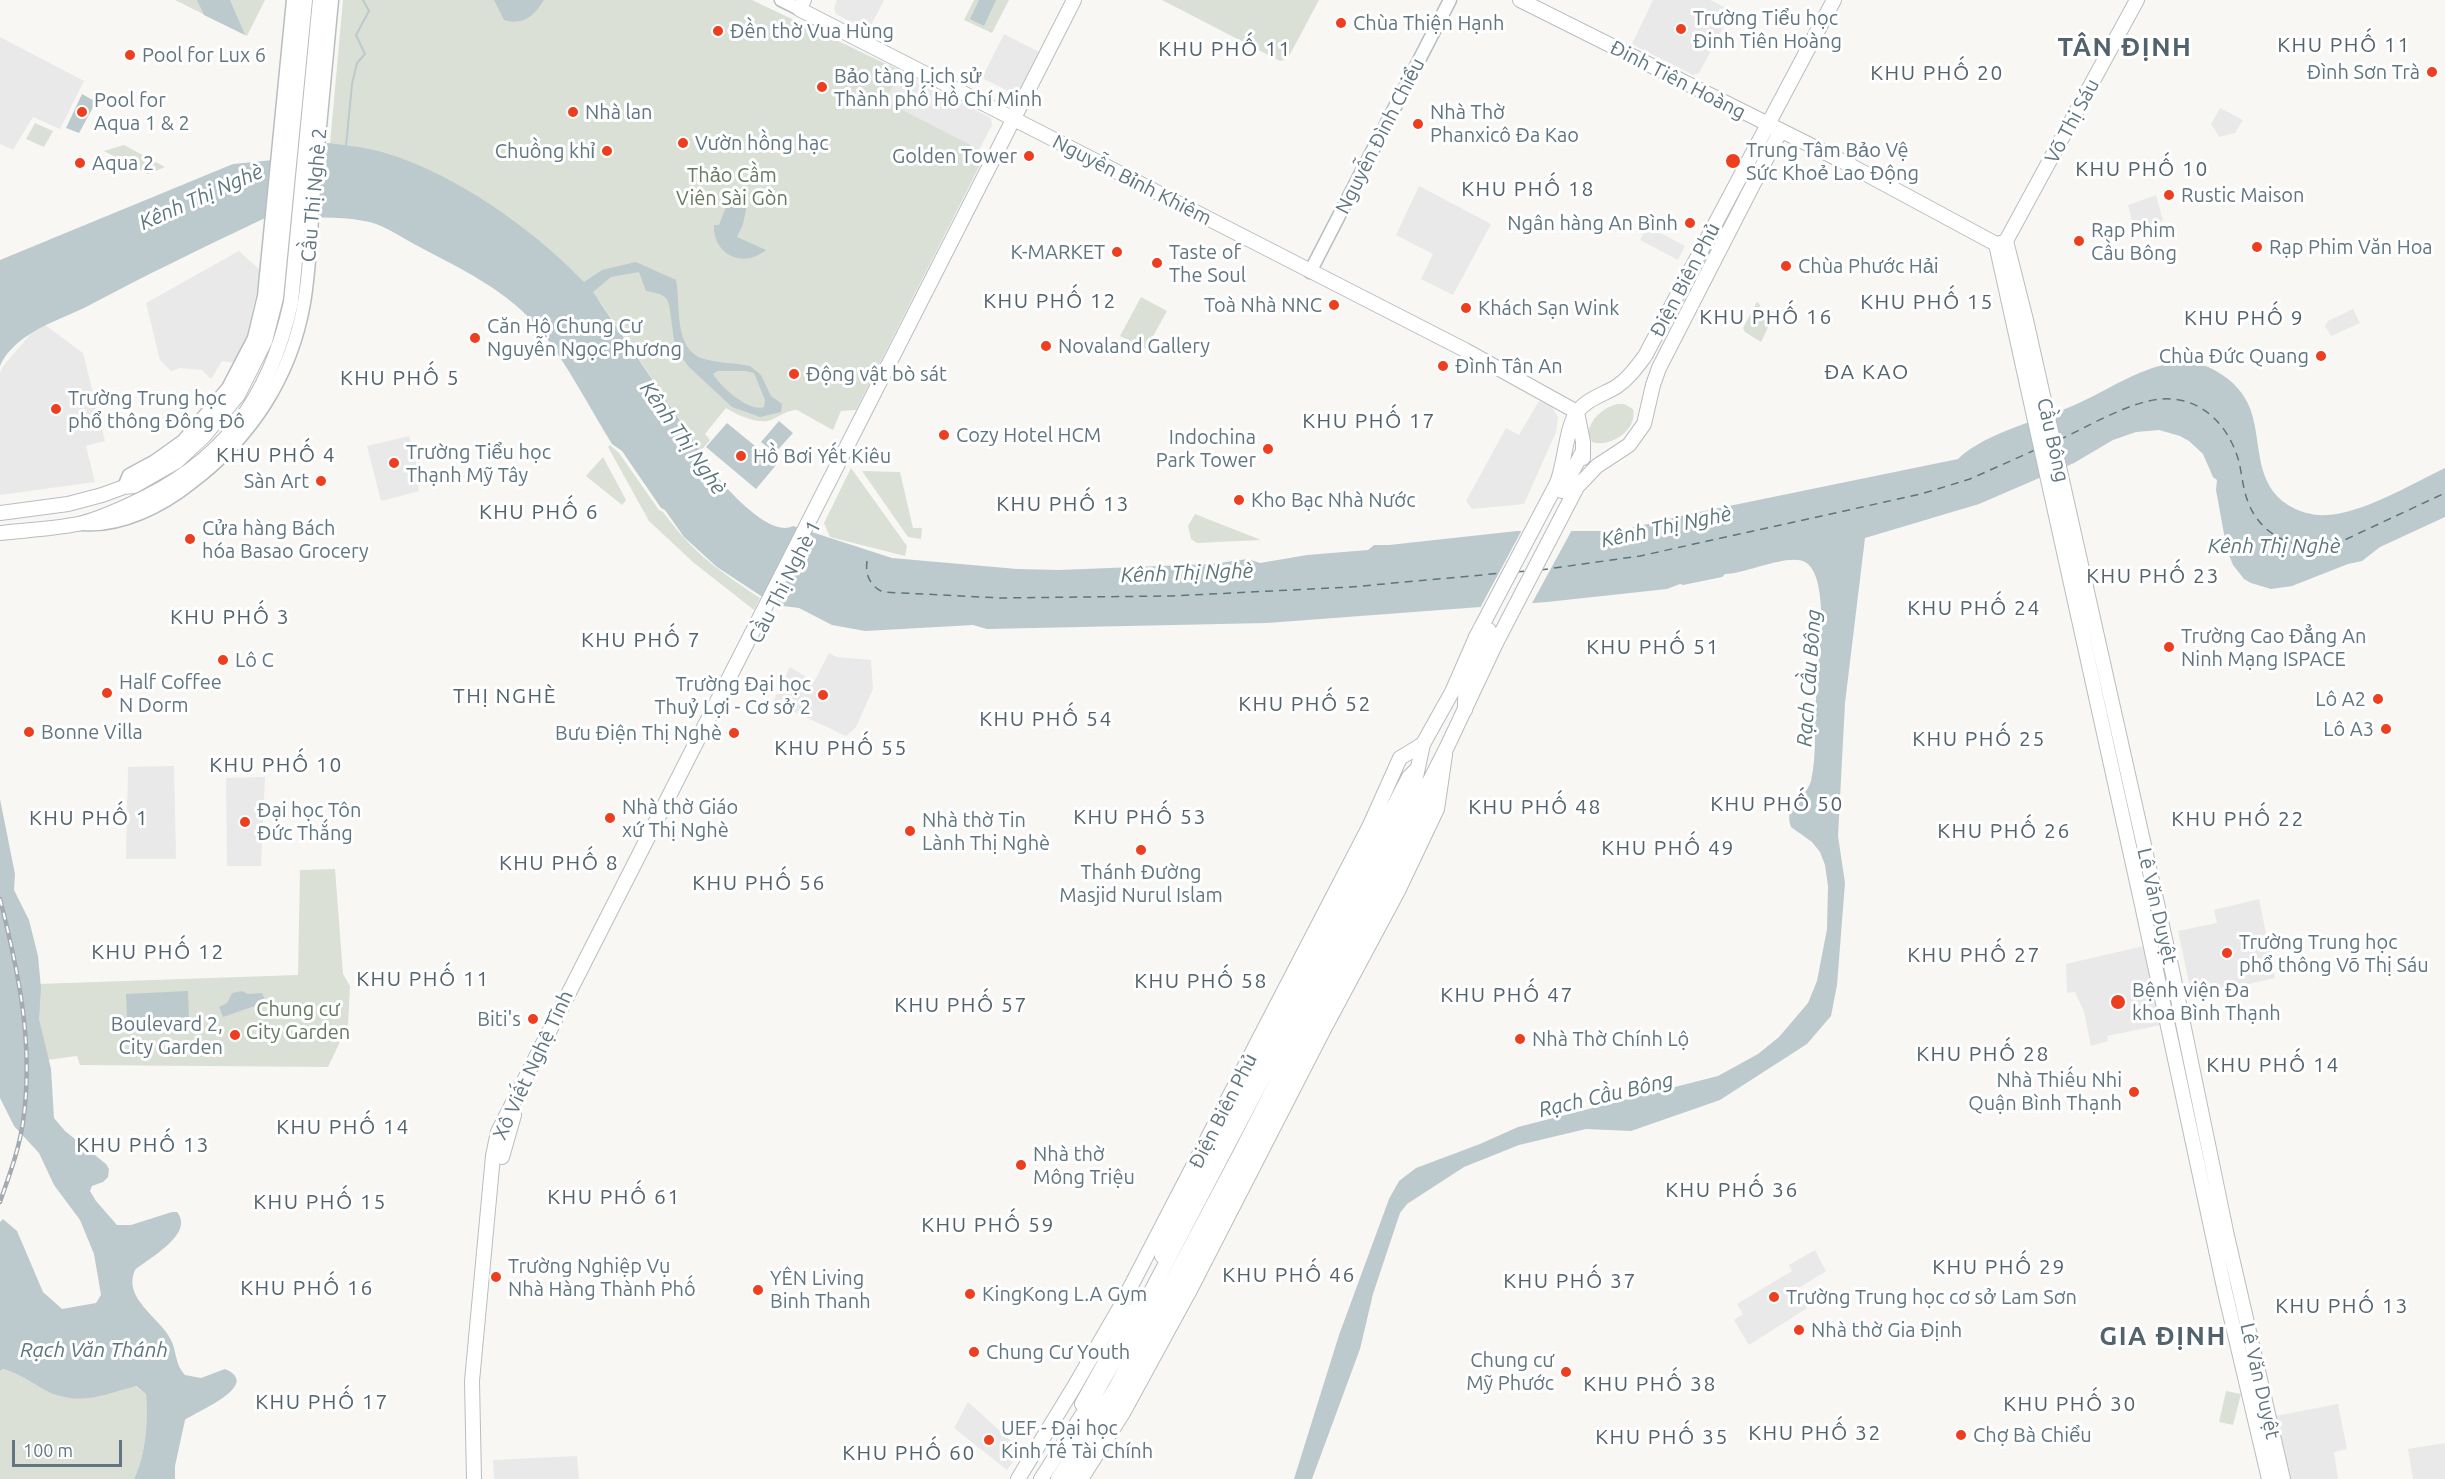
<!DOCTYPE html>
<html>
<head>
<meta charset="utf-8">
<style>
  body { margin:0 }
  #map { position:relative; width:2445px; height:1479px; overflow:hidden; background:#f8f7f4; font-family:Ubuntu,sans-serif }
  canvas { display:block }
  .scale { position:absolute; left:12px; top:1440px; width:110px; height:27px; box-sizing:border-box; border:3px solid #617681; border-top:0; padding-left:8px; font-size:18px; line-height:21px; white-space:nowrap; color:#617681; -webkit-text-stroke:4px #fff; paint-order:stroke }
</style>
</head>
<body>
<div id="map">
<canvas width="2445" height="1479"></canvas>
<div class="scale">100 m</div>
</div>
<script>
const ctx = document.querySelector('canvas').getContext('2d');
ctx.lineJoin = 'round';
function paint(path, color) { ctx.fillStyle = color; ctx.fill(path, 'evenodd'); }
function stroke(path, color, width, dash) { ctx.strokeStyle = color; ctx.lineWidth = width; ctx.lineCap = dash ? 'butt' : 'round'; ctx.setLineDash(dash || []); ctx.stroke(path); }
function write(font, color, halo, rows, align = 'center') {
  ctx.font = font + ' Ubuntu,sans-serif'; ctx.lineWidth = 6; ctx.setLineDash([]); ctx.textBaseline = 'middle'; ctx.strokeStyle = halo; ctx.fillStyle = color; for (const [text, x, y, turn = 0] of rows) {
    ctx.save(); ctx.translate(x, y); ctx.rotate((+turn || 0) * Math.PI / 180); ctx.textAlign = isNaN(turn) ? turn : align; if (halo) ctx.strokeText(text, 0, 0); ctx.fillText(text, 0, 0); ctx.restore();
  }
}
const built = new Path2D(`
  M837,0H884L868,31L836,14L834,8Z
  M1653,0H1710L1728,9L1730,15L1699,73L1693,75L1632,44Z
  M1004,34L1039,52L1017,95L982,78Z
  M0,37L84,81L60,129L33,117L13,150L0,144Z
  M901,71L935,88L937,93L951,102L956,100L991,118L992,125L979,150L884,101Z
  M2220,108L2243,120L2235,133L2219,137L2215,130L2211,124Z
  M1419,186L1491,224L1453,295L1421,279L1433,254L1396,235Z
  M2156,195L2163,221L2134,229L2128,205Z
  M1647,226L1685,246L1678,260L1640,240Z
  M239,251L260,270V275L247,336L235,363L222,361L211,379L202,370L180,368L171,371L160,360L146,303Z
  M2353,309L2360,323L2331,336L2325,326L2328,321Z
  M41,322L83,353L105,441L86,446L95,482L0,495V373L3,366Z
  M1539,401L1552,407L1558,417L1556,432L1524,504L1472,509L1466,501L1506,428L1519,435Z
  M409,436L422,485L418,486L419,491L381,501L367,446Z
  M829,653L837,657L871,660L873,689L856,727L846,736L773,702L790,667L814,682Z
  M174,766L176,859H126L128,767Z
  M265,777L261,866H227L226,778Z
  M2259,899L2275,978L2192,997L2178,931L2217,923L2214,910Z
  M2144,946L2161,1025L2107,1036L2108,1041L2091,1046L2084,1012L2075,992L2067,993L2066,964Z
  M1815,1250L1826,1271L1796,1290L1807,1308L1749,1345L1734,1320L1743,1314L1737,1304L1792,1271L1789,1265Z
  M968,1402L1021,1450L1007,1470L954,1428Z
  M2338,1404L2347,1449L2334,1452L2338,1479H2291L2275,1416Z
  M2445,1443V1479H2413L2408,1449Z
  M577,1456L579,1479H494L493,1460Z`);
const green = new Path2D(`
  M175,0H265L247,36Z
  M343,0H752L901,71L885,101L986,153L856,410L841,411L833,430C827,427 799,411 797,410C787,410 778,417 771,420C758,425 737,415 726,408L705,434L710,440L701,451L601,303L574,272L557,257L510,219L434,172L330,144Z
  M974,0H1009L992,33L964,20Z
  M1162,0H1319L1288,58L1280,61Z
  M35,123L53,131L44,147L26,139Z
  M124,145L165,167L148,174L104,151Z
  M1141,297L1167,311L1146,349L1120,336Z
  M1757,302L1760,305L1758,318L1769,309L1775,313L1761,342L1745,332L1743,328Z
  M1617,404H1624L1633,409C1638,430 1610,448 1592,442L1588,433C1591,418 1603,408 1617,404Z
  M610,445L619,453L659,510L663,512C694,554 718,570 760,598L754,610L694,563L649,521L608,447Z
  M603,457L626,500L622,505L586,476Z
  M851,468L907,546L905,556L830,537L824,523Z
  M862,471L900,472L913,528H922L921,539L908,537Z
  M1195,514L1261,540L1197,543L1191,539L1188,526Z
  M335,869L343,974L350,986L348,1025L328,1067L80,1065L77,1056L39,1061L38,984L298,975L300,870Z
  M3,1369C22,1374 35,1387 53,1393C83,1405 107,1394 135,1386L146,1394C148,1421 146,1454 134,1479H0V1371Z
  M2226,1391L2241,1394L2233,1425L2219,1422Z`);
const water = new Path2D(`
  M197,0H230L245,35L204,15Z
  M494,0H544C534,16 523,26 504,20Z
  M979,0H996L984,26L970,19Z
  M82,94L96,102L79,133L66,128Z
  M328,143C341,145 355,146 369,149C442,164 533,228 584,282L602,270L636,262L676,280C681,305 673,350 704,359C718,363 735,363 750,366L761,375L771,396L782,404L781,412L760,417L732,407L689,367L680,355L674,340L669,304L666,298L660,294L646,291L639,272L611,277L593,292L723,484C736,498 772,537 793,526L892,558L1017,569L1059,570L1211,564L1248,559L1260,563L1307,555L1368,550L1374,545H1389L1517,531H1618L1690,514L1958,459C1985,432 2046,419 2081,402C2109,389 2137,370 2168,364C2185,361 2201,362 2216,371C2232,380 2245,393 2251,411C2262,444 2254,483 2288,505C2300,512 2313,516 2327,515C2361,514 2414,483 2445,468V517L2380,547L2362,561L2348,564L2292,586L2271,589L2251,583L2244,579L2233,565L2227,550L2216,490L2217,480L2213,477L2203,454L2189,441L2180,436L2159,430L2136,432L2113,440L2074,463L1979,504L1865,538L1845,703L1838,836L1845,883L1837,985L1831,1016L1807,1044L1720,1100L1631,1131L1586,1129L1519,1145L1464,1167L1407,1204L1400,1213L1373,1294L1360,1349L1312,1479H1294L1339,1335L1389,1199L1399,1181L1416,1168L1480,1144L1518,1127L1718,1076L1758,1054L1779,1037L1808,1003L1817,981L1827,929L1828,886L1825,865L1820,852L1812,842L1791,827C1783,805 1806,799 1811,781C1817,754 1814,726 1816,699C1817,669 1822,637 1821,607C1820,594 1818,569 1805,562C1789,553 1745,574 1725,574L1722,577L1683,585L1680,584L1667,589L1547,602L1267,623L987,629L973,625L865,631L832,625L799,608L783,606L761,596L717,567L684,537L665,510L661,508L622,451L612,444C589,407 568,365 541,331C508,290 459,268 414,244C399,236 381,223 364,221C332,215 301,218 269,221L265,218C204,247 144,276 84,308C65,317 44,324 27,336C16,343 5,354 0,366V260L233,164L273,160ZM718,371H745L754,373L765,400L764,407C748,412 721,387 713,374Z
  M737,200L747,205L743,224L737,237L766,250C743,269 713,255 714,225H719L726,207Z
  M779,421L793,433L775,453L761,442Z
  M727,423L777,464L756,489L706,447Z
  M0,799L15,874L14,890L29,920L38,956L41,988L39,1019L51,1069L54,1118L65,1131L106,1164L109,1169L108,1177L103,1182L92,1186L90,1191L96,1201L117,1225H131L172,1212H177C195,1234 149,1258 135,1270C122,1299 160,1317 171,1340C177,1352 175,1365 185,1375L201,1378L225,1369C263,1385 197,1411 185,1420L175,1466V1479H134C146,1454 148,1421 146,1394L136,1386C106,1394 85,1405 53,1394C36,1387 22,1374 3,1369L0,1371V1222L3,1219L17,1231L43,1292L62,1309L96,1303L101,1295L94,1254L80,1220L54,1185L39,1153L14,1126L0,1098Z
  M188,991L189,1017L127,1020L126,994Z
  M242,991L248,994L262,993L266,1002L223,1017L219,1007L227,1003L232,993Z`);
const pier = new Path2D(`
  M1523,528H1573L1531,605L1480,608Z`);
const stream = new Path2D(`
  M346,146L352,84L357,63L365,54L356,35L369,11L363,0`);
const ferry = new Path2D(`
  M2059,440C2087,427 2131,401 2161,399C2201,396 2229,425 2239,462C2242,475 2243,489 2248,502C2262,539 2302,554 2338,543L2445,493
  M867,561C865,575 870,586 883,592L1001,598L1171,596L1351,587L1503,573
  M1540,570L1640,556L1921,494L1970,479L2035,450
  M1516,572L1527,571`);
const secondary = new Path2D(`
  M781,0L799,9
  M1310,272L1450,0
  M124,487L129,475L155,461L183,441L228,388L254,338L264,296L293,0
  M83,524C121,527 162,506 191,483C251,438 291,377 304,303C310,268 311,226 314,190C320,127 326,63 332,0`);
const primary = new Path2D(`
  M804,0L799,9L1465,350L1577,412
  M1520,0L1842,161L1996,244L2004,242
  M2006,241L2026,320L2172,970L2227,1236L2283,1479
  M2006,241L2137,0
  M1996,244L2142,905L2225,1292L2269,1479
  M1577,412L1583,442V458
  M1562,491L1583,451
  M0,513L68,504L102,495L124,487L134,486L176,462L204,436L238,395L265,341L276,298L305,0
  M0,533C26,530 52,529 78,524C92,521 116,511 129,505C222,464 270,399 291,302L320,0
  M1476,637L1557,483C1565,463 1566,427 1577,412C1587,399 1602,395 1616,387C1628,379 1636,368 1645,356L1834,0
  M1496,643L1577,487L1597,466L1629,445L1644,424L1653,385L1659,368L1780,132
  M1465,710C1464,674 1473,660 1489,630
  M502,1157L514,1115
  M1162,1256L1197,1184L1409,777L1416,770
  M1082,1404L1134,1310
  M474,1479L472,1381L493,1156L498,1132L1074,0
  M1018,1479L1074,1387L1119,1309L1369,827L1400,758L1423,744
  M1067,1479L1087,1450L1129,1380L1285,1083L1410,838L1429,801L1432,783
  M1081,1479L1123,1413L1189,1292L1323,1031L1398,891L1437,809L1445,755`);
const trunk = new Path2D(`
  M1041,1479L1093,1398L1122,1347L1377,860L1414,786L1423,744L1452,692L1476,637
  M1058,1479L1115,1389L1241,1152L1446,749L1496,643`);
const rail = new Path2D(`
  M0,899C19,973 34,1046 23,1122C19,1150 9,1176 0,1202`);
const markers = [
  [1341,23,6,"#ed3e1f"],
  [1681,29,6,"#ed3e1f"],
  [718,31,6,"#ed3e1f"],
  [130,55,6,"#ed3e1f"],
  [2432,72,6,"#ed3e1f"],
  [822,87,6,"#ed3e1f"],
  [82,112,6,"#ed3e1f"],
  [573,112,6,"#ed3e1f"],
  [1418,124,6,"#ed3e1f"],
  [683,143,6,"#ed3e1f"],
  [607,151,6,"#ed3e1f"],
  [1029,156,6,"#ed3e1f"],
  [1733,161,8,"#ed3e1f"],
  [80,163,6,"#ed3e1f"],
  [2169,195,6,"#ed3e1f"],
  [1690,223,6,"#ed3e1f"],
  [2079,241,6,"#ed3e1f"],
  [2257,247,6,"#ed3e1f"],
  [1117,252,6,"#ed3e1f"],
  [1157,263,6,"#ed3e1f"],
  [1786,266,6,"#ed3e1f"],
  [1334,305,6,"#ed3e1f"],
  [1466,308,6,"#ed3e1f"],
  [475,338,6,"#ed3e1f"],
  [1046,346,6,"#ed3e1f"],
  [2321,356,6,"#ed3e1f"],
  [1443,366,6,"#ed3e1f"],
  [794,374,6,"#ed3e1f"],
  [56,409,6,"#ed3e1f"],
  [944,435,6,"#ed3e1f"],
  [1268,449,6,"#ed3e1f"],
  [741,456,6,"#ed3e1f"],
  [394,463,6,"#ed3e1f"],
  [321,481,6,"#ed3e1f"],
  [1239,500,6,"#ed3e1f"],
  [190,539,6,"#ed3e1f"],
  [2169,647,6,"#ed3e1f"],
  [223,660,6,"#ed3e1f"],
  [107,693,6,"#ed3e1f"],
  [823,695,6,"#ed3e1f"],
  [2378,699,6,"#ed3e1f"],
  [2386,729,6,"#ed3e1f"],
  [29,732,6,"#ed3e1f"],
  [734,733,6,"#ed3e1f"],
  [610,818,6,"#ed3e1f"],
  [245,822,6,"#ed3e1f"],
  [910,831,6,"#ed3e1f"],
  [1141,850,6,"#ed3e1f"],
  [2227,953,6,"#ed3e1f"],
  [2118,1002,8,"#ed3e1f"],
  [533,1019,6,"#ed3e1f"],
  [235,1035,6,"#ed3e1f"],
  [1520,1039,6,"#ed3e1f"],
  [2134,1092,6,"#ed3e1f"],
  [1021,1165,6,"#ed3e1f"],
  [496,1277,6,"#ed3e1f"],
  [758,1290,6,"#ed3e1f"],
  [970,1294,6,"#ed3e1f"],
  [1774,1297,6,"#ed3e1f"],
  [1799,1330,6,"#ed3e1f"],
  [974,1352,6,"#ed3e1f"],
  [1566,1372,6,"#ed3e1f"],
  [1961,1435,6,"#ed3e1f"],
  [989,1440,6,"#ed3e1f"]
];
const poiNames = [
  ["Trường Tiểu học",1693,18],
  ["Đinh Tiên Hoàng",1693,41],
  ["Chùa Thiện Hạnh",1353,23],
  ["Đền thờ Vua Hùng",730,31],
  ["Pool for Lux 6",142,55],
  ["Đình Sơn Trà",2420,72,"right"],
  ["Bảo tàng Lịch sử",834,76],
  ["Thành phố Hồ Chí Minh",834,99],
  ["Pool for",94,100],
  ["Aqua 1 & 2",94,123],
  ["Nhà lan",585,112],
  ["Nhà Thờ",1430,112],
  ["Phanxicô Đa Kao",1430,135],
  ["Vườn hồng hạc",695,143],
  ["Trung Tâm Bảo Vệ",1746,150],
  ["Sức Khoẻ Lao Động",1746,173],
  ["Chuồng khỉ",595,151,"right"],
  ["Golden Tower",1017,156,"right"],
  ["Aqua 2",92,163],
  ["Rustic Maison",2181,195],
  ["Ngân hàng An Bình",1678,223,"right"],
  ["Rạp Phim",2091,230],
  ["Cầu Bông",2091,253],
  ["Rạp Phim Văn Hoa",2269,247],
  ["K-MARKET",1105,252,"right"],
  ["Taste of",1169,252],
  ["The Soul",1169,275],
  ["Chùa Phước Hải",1798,266],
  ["Toà Nhà NNC",1322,305,"right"],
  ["Khách Sạn Wink",1478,308],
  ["Căn Hộ Chung Cư",487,326],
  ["Nguyễn Ngọc Phương",487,349],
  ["Novaland Gallery",1058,346],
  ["Chùa Đức Quang",2309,356,"right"],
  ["Đình Tân An",1455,366],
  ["Động vật bò sát",806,374],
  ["Trường Trung học",68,398],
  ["phổ thông Đông Đô",68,421],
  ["Cozy Hotel HCM",956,435],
  ["Indochina",1256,437,"right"],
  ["Park Tower",1256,460,"right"],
  ["Trường Tiểu học",406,452],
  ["Thạnh Mỹ Tây",406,475],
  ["Hồ Bơi Yết Kiêu",753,456],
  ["Sàn Art",309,481,"right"],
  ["Kho Bạc Nhà Nước",1251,500],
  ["Cửa hàng Bách",202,528],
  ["hóa Basao Grocery",202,551],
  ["Trường Cao Đẳng An",2181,636],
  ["Ninh Mạng ISPACE",2181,659],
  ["Lô C",235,660],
  ["Half Coffee",119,682],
  ["N Dorm",119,705],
  ["Trường Đại học",811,684,"right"],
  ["Thuỷ Lợi - Cơ sở 2",811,707,"right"],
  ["Lô A2",2366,699,"right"],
  ["Lô A3",2374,729,"right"],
  ["Bonne Villa",41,732],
  ["Bưu Điện Thị Nghè",722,733,"right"],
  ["Nhà thờ Giáo",622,807],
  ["xứ Thị Nghè",622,830],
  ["Đại học Tôn",257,810],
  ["Đức Thắng",257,833],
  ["Nhà thờ Tin",922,820],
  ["Lành Thị Nghè",922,843],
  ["Thánh Đường",1141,872,"center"],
  ["Masjid Nurul Islam",1141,895,"center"],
  ["Trường Trung học",2239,942],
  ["phổ thông Võ Thị Sáu",2239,965],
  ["Bệnh viện Đa",2132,990],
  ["khoa Bình Thạnh",2132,1013],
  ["Biti's",521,1019,"right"],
  ["Boulevard 2,",223,1024,"right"],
  ["City Garden",223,1047,"right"],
  ["Nhà Thờ Chính Lộ",1532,1039],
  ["Nhà Thiếu Nhi",2122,1080,"right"],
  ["Quận Bình Thạnh",2122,1103,"right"],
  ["Nhà thờ",1033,1154],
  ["Mông Triệu",1033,1177],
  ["Trường Nghiệp Vụ",508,1266],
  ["Nhà Hàng Thành Phố",508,1289],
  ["YÊN Living",770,1278],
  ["Binh Thanh",770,1301],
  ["KingKong L.A Gym",982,1294],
  ["Trường Trung học cơ sở Lam Sơn",1786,1297],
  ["Nhà thờ Gia Định",1811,1330],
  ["Chung Cư Youth",986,1352],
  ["Chung cư",1554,1360,"right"],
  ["Mỹ Phước",1554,1383,"right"],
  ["UEF - Đại học",1001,1428],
  ["Kinh Tế Tài Chính",1001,1451],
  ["Chợ Bà Chiểu",1973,1435]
];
const streetNames = [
  ["Đinh Tiên Hoàng",1678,80,27],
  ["Võ Thị Sáu",2072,121,-62],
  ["Nguyễn Đình Chiểu",1380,136,-63],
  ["Nguyễn Bỉnh Khiêm",1132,180,27],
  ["Cầu Thị Nghè 2",314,195,-85],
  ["Ðiện Biên Phủ",1685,280,-62],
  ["Cầu Bông",2053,440,77],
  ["Cầu Thị Nghè 1",785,582,-63],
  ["Lê Văn Duyệt",2157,906,77],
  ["Xô Viết Nghệ Tĩnh",533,1065,-65],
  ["Điện Biên Phủ",1223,1111,-63],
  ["Lê Văn Duyệt",2260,1381,77]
];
const parkNames = [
  ["Thảo Cầm",732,175],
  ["Viên Sài Gòn",732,198],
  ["Chung cư",298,1009],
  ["City Garden",298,1032]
];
const neighbourhoodNames = [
  ["KHU PHỐ 11",2344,45],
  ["KHU PHỐ 11",1225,49],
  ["KHU PHỐ 20",1937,73],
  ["KHU PHỐ 10",2142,169],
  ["KHU PHỐ 18",1528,189],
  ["KHU PHỐ 12",1050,301],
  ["KHU PHỐ 15",1927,302],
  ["KHU PHỐ 16",1766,317],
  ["KHU PHỐ 9",2244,318],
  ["ĐA KAO",1867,372],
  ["KHU PHỐ 5",400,378],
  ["KHU PHỐ 17",1369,421],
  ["KHU PHỐ 4",276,455],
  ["KHU PHỐ 13",1063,504],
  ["KHU PHỐ 6",539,512],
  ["KHU PHỐ 23",2153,576],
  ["KHU PHỐ 24",1974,608],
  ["KHU PHỐ 3",230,617],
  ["KHU PHỐ 7",641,640],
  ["KHU PHỐ 51",1653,647],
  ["THỊ NGHÈ",505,696],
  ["KHU PHỐ 52",1305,704],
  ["KHU PHỐ 54",1046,719],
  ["KHU PHỐ 25",1979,739],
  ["KHU PHỐ 55",841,748],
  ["KHU PHỐ 10",276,765],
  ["KHU PHỐ 50",1777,804],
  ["KHU PHỐ 48",1535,807],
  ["KHU PHỐ 53",1140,817],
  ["KHU PHỐ 1",89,818],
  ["KHU PHỐ 22",2238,819],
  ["KHU PHỐ 26",2004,831],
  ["KHU PHỐ 49",1668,848],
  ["KHU PHỐ 8",559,863],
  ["KHU PHỐ 56",759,883],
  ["KHU PHỐ 12",158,952],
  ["KHU PHỐ 27",1974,955],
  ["KHU PHỐ 11",423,979],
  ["KHU PHỐ 58",1201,981],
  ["KHU PHỐ 47",1507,995],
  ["KHU PHỐ 57",961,1005],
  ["KHU PHỐ 28",1983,1054],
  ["KHU PHỐ 14",2273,1065],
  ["KHU PHỐ 14",343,1127],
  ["KHU PHỐ 13",143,1145],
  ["KHU PHỐ 36",1732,1190],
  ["KHU PHỐ 61",614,1197],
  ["KHU PHỐ 15",320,1202],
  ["KHU PHỐ 59",988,1225],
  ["KHU PHỐ 29",1999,1267],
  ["KHU PHỐ 46",1289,1275],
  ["KHU PHỐ 37",1570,1281],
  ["KHU PHỐ 16",307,1288],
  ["KHU PHỐ 13",2342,1306],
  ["KHU PHỐ 38",1650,1384],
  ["KHU PHỐ 17",322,1402],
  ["KHU PHỐ 30",2070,1404],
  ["KHU PHỐ 32",1815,1433],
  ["KHU PHỐ 35",1662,1437],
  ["KHU PHỐ 60",909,1453]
];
const waterNames = [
  ["Kênh Thị Nghè",201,197,-24],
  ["Kênh Thị Nghè",683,438,55],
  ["Kênh Thị Nghè",1666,527,-12],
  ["Kênh Thị Nghè",2274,546],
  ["Kênh Thị Nghè",1187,573,-2],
  ["Rạch Cầu Bông",1809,678,-86],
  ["Rạch Cầu Bông",1606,1095,-13],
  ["Rạch Văn Thánh",94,1350]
];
const districtNames = [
  ["TÂN ĐỊNH",2125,47],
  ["GIA ĐỊNH",2163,1336]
];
paint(built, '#e8e9e8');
paint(green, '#dae0d5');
paint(water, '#bccacd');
paint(pier, '#f8f7f4');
stroke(stream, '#bccacd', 2);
stroke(ferry, '#5c767c', 1.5, [8, 6]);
stroke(secondary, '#b7bec1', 15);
stroke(primary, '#b8bdc0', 16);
stroke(trunk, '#b9bdc0', 16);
stroke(secondary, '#fff', 12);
stroke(primary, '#fff', 14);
stroke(trunk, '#fff', 14);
stroke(rail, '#a3abb0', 4.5);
stroke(rail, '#fff', 2, [7]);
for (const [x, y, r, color] of markers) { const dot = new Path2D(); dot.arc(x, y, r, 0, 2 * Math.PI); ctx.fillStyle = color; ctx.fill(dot); stroke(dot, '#fff', 2); }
write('20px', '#617681', '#fff', poiNames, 'left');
write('20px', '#617681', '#fff', streetNames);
write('20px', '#677960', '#fff', parkNames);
ctx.letterSpacing = '1.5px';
write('21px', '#53636c', '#fff', neighbourhoodNames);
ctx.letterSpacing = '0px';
write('italic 21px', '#5c767c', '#fff', waterNames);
ctx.letterSpacing = '1.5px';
write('bold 26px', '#53636c', '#fff', districtNames);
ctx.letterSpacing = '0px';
</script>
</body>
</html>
